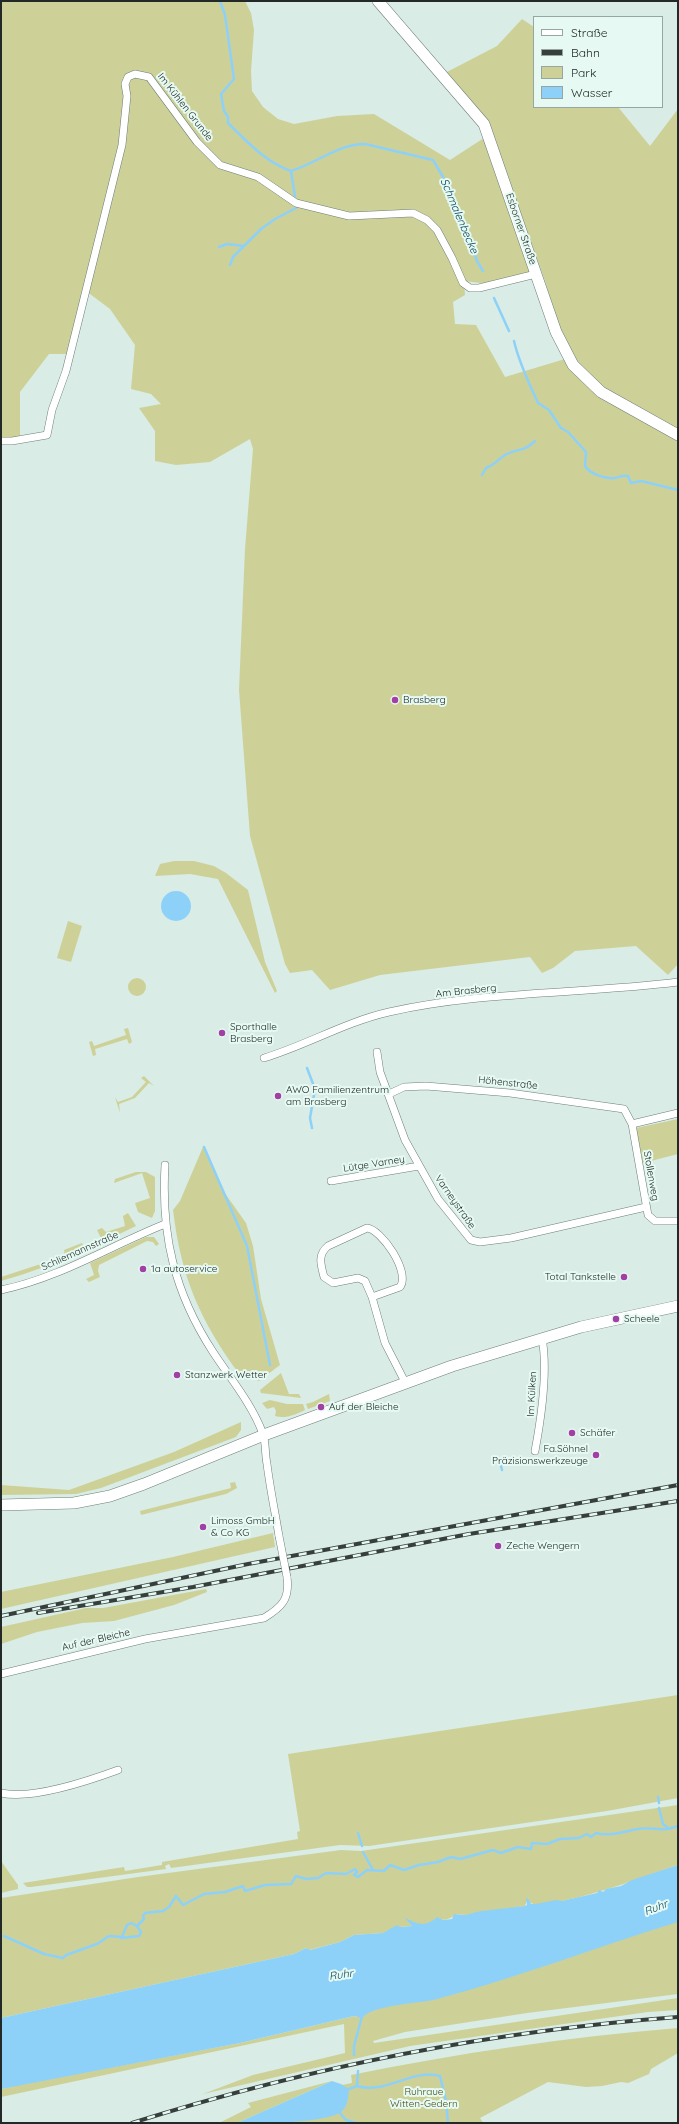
<!DOCTYPE html>
<html>
<head>
<meta charset="utf-8">
<style>
  body { margin:0 }
  #map { position:relative; width:679px; height:2124px; overflow:hidden; background:#d9ece5; font-family:Quicksand,sans-serif }
  canvas { display:block }
  .frame { position:absolute; inset:0; border:2px solid #222926; pointer-events:none }
  .legend { position:absolute; left:533px; top:16px; width:130px; height:92px; box-sizing:border-box; background:#e6faf3; border:1px solid #98a6a1; margin:0; padding:5px 7px; list-style:none; font-size:12px; color:#222926 }
  .legend li { display:flex; align-items:center; gap:8px; height:20px }
  .legend b { width:20px; border:1px solid #98a6a1 }
</style>
</head>
<body>
<div id="map">
<canvas width="679" height="2124"></canvas>
<div class="frame"></div>
<ul class="legend">
<li><b style="height:5px;background:#fff"></b>Straße</li>
<li><b style="height:5px;background:#373f3c"></b>Bahn</li>
<li><b style="height:11px;background:#cdd198"></b>Park</li>
<li><b style="height:11px;background:#8dd1f9"></b>Wasser</li>
</ul>
</div>
<script>
const ctx = document.querySelector('canvas').getContext('2d');
ctx.lineJoin = 'round';
function paint(path, color) { ctx.fillStyle = color; ctx.fill(path, 'evenodd'); }
function stroke(path, color, width, dash) { ctx.strokeStyle = color; ctx.lineWidth = width; ctx.lineCap = dash ? 'butt' : 'round'; ctx.setLineDash(dash || []); ctx.stroke(path); }
function write(font, color, halo, rows, align = 'center') {
  ctx.font = font + ' Quicksand,sans-serif'; ctx.lineWidth = 4; ctx.setLineDash([]); ctx.textBaseline = 'middle'; ctx.strokeStyle = halo; ctx.fillStyle = color; for (const [text, x, y, turn = 0] of rows) {
    ctx.save(); ctx.translate(x, y); ctx.rotate((+turn || 0) * Math.PI / 180); ctx.textAlign = isNaN(turn) ? turn : align; if (halo) ctx.strokeText(text, 0, 0); ctx.fillText(text, 0, 0); ctx.restore();
  }
}
const green = new Path2D(`
  M1,1H245L251,13L254,30L251,71L252,91L263,107L278,119L294,124L337,116L374,114L450,160L487,136L533,273L489,284L464,281L465,295L453,302L455,324L476,325L505,377L565,359L591,389L678,439V964L668,975L636,946L575,951L553,968L542,973L530,957L380,975L330,990L312,970L290,973L285,964L250,836L239,690L245,549L253,449L250,439L210,462L176,465L155,461V431L139,408L161,404L151,394L131,389L135,345L110,309L86,291L67,354H49L20,392V439L1,440Z
  M522,19L534,27V107H618L650,146L678,109V431L606,390L573,357L560,334L546,284L492,132L445,73L497,46Z
  M174,861H194L214,866L226,873L248,890L265,962L277,991L275,993L218,879L190,874L155,876L160,864Z
  M68,921L82,926L71,962L57,958Z
  M128 987a9 9 0 1 1 18 0a9 9 0 1 1-18 0Z
  M128,1028L132,1042L129,1044L127,1039L95,1049L96,1055L93,1056L89,1042L92,1041L94,1046L126,1035L124,1029Z
  M144,1076L154,1086L149,1083L135,1098L119,1104L120,1113L115,1097L118,1102L132,1097L146,1082L141,1078Z
  M678,1119V1154L643,1163L636,1128Z
  M203,1147L224,1192L246,1223L253,1246L261,1299L280,1365L259,1381L243,1374L240,1375C200,1321 181,1277 173,1210L180,1201Z
  M136,1172H146L155,1177V1211L152,1218L138,1212L135,1203L150,1198L142,1173L114,1183L115,1179Z
  M128,1213L136,1226L103,1242L97,1230L102,1228L106,1232L125,1226L123,1216Z
  M146,1237H154L159,1244L156,1246L153,1242L147,1241L99,1265L98,1271L100,1277L89,1282L86,1279L94,1275L90,1263Z
  M82,1243L85,1249C58,1262 30,1273 1,1281V1277L65,1256L64,1250Z
  M281,1373L289,1394H299L301,1398L261,1393L260,1390Z
  M329,1394L330,1401L308,1409L306,1404L313,1402Z
  M270,1400L287,1404H303L305,1410C294,1415 286,1419 275,1416L276,1411L274,1407L267,1409L262,1403Z
  M241,1422V1430L236,1437L101,1488L76,1494L1,1495V1485L69,1490L174,1452Z
  M235,1482L237,1488L226,1494L141,1515L140,1511L231,1488L230,1483Z
  M273,1533L275,1547L1,1609V1592L173,1557Z
  M206,1589L207,1592L174,1605L114,1621L82,1623L37,1632L1,1644V1627L86,1608H103Z
  M678,1695V1798L607,1811L369,1846L340,1845L171,1868L169,1864L165,1866L166,1869L31,1887H27L23,1883L124,1867L125,1871L162,1865V1862L298,1839L297,1832L300,1831L288,1754Z
  M678,1805V1865C639,1878 602,1893 562,1901C552,1900 537,1908 529,1902L528,1898L525,1906L465,1915L457,1914C450,1918 446,1922 437,1918C432,1922 424,1927 416,1925C413,1923 411,1921 408,1920L412,1926L399,1927L383,1933L354,1935L340,1942L309,1950L306,1948L294,1954L1,2018V1898L138,1877L341,1850L361,1851Z
  M1,1861L18,1885V1889L1,1893Z
  M678,1914V1994L527,2013L405,2032L373,2041L374,2043L678,1998V2010L648,2012L410,2046L203,2094L253,2075L345,2053L344,2024L1,2097V2089L18,2085L240,2043L354,2016L357,2017L362,2013Z
  M678,2028V2053L651,2069L649,2074L628,2083L621,2082L602,2086L586,2087L548,2082L480,2118L483,2123H244L317,2090L352,2083L351,2075C459,2053 568,2037 678,2028Z
  M332,2081L237,2123H219L251,2107L248,2103Z`);
const water = new Path2D(`
  M161 906a15 15 0 1 1 30 0a15 15 0 1 1-30 0Z
  M678,1865V1922C597,1947 519,1977 437,1999C419,2004 374,2004 362,2018L354,2016L240,2043L1,2089V2018L294,1954L306,1948L310,1950L340,1942L354,1935L383,1933L397,1925L400,1927L412,1926L404,1917C416,1924 425,1928 437,1917L443,1920L452,1919L454,1914L465,1915L481,1911L525,1906L527,1905L526,1899L528,1898L531,1904H536L556,1900L562,1901L597,1893L599,1890L603,1892L606,1889L621,1886L632,1880Z
  M332,2081L341,2084L349,2089C348,2098 348,2106 341,2112C322,2124 262,2123 237,2123Z`);
const stream = new Path2D(`
  M220,1L225,15L234,79L221,94L224,111L228,117V123C246,141 267,163 291,171C317,163 338,144 365,144L433,160L446,182L449,195L461,222L466,227L477,261L483,271
  M291,171L295,197
  M219,247L227,244L244,246L261,229L275,219L296,208
  M230,265L233,257L244,246
  M494,298L509,331
  M514,341C519,363 529,383 538,403L549,410L561,428L568,432L586,452L585,466C590,474 605,479 615,478C620,477 622,475 628,476L631,483L641,481L678,490
  M482,475L486,468C495,465 499,458 507,454C519,448 524,452 535,441
  M307,1068L315,1089L310,1118L312,1128
  M204,1147L247,1246L270,1365
  M501,1466L502,1470
  M658,1797L659,1803
  M659,1808L663,1824L668,1828
  M358,1833L362,1846
  M363,1852L373,1870
  M4,1936L44,1954L63,1958L66,1955L97,1944L109,1936L122,1937L127,1925L131,1923L137,1926L144,1919L143,1916L145,1913L163,1911L169,1907L176,1896L183,1905L204,1894L225,1892L243,1886L245,1891L265,1885L291,1884L296,1876L306,1879L318,1878L326,1873L346,1874L355,1869L357,1872L354,1875L358,1877L367,1870L384,1871L390,1865L404,1870L419,1865L438,1862L451,1857L460,1859L493,1850L501,1853L518,1847L531,1849L532,1843L547,1844L560,1839L579,1838L587,1834L591,1837L596,1833C609,1837 625,1831 638,1829C647,1827 657,1830 666,1829C670,1829 674,1827 678,1826
  M121,1938L139,1936L141,1932L137,1926
  M354,2055V2046L362,2016
  M357,2086C385,2095 413,2068 440,2076L446,2101L448,2123
  M349,2089L357,2086L358,2071
  M340,2113L346,2120L356,2123`);
const minor = new Path2D(`
  M1,441H12L47,435L52,410L66,371L122,145L127,96L125,84L128,77L135,74L149,77L197,142L220,165L258,177L296,203L349,216L413,213L427,220L437,230L452,258L463,283L470,288H479L536,274
  M377,1052L380,1072L405,1140L438,1199L471,1240L480,1242L511,1238L646,1207
  M264,1058C307,1045 345,1022 389,1012C482,991 583,994 678,982
  M389,1094L404,1087L426,1086L510,1093L624,1109L632,1124L648,1215L655,1221H678
  M632,1124L678,1113
  M165,1165C161,1235 174,1292 213,1352C230,1378 252,1404 263,1434C266,1443 265,1455 267,1464C270,1488 275,1512 279,1536
  M331,1181L419,1166
  M1,1290C59,1278 110,1246 165,1224
  M372,1297L400,1287C411,1272 381,1229 367,1228L328,1246C317,1255 321,1265 324,1277L333,1283L358,1278L365,1281L372,1297L385,1343L405,1382
  M535,1451C541,1419 548,1370 542,1338
  M1,1674L145,1639L264,1618C282,1607 290,1599 287,1577
  M1,1793C32,1800 88,1781 118,1770`);
const secondary = new Path2D(`
  M378,1L484,124L556,332L573,365L601,392L678,435
  M1,1505L74,1503L110,1496L144,1484L264,1435L452,1366L581,1327L678,1306`);
const rail = new Path2D(`
  M38,1613L193,1587L469,1534L678,1501
  M1,1616L248,1564L678,1485
  M132,2123C310,2067 492,2031 678,2017`);
const minorBridge = new Path2D(`
  M279,1536L287,1577`);
const markers = [
  [395,700,4,"#a23fa5"],
  [222,1033,4,"#a23fa5"],
  [278,1096,4,"#a23fa5"],
  [143,1269,4,"#a23fa5"],
  [624,1277,4,"#a23fa5"],
  [616,1319,4,"#a23fa5"],
  [177,1375,4,"#a23fa5"],
  [321,1407,4,"#a23fa5"],
  [572,1433,4,"#a23fa5"],
  [596,1455,4,"#a23fa5"],
  [203,1527,4,"#a23fa5"],
  [498,1546,4,"#a23fa5"]
];
const streetNames = [
  ["Im Kühlen Grunde",185,107,52],
  ["Esborner Straße",521,229,71],
  ["Am Brasberg",466,991,-6],
  ["Höhenstraße",508,1083,6],
  ["Lütge Varney",374,1164,-9],
  ["Stollenweg",651,1176,80],
  ["Varneystraße",455,1202,55],
  ["Schliemannstraße",80,1251,-24],
  ["Im Külken",532,1394,-87],
  ["Auf der Bleiche",96,1640,-13]
];
const poiNames = [
  ["Brasberg",403,700],
  ["Sporthalle",230,1027],
  ["Brasberg",230,1039],
  ["AWO Familienzentrum",286,1090],
  ["am Brasberg",286,1102],
  ["1a autoservice",151,1269],
  ["Total Tankstelle",616,1277,"right"],
  ["Scheele",624,1319],
  ["Stanzwerk Wetter",185,1375],
  ["Auf der Bleiche",329,1407],
  ["Schäfer",580,1433],
  ["Fa.Söhnel",588,1449,"right"],
  ["Präzisionswerkzeuge",588,1461,"right"],
  ["Limoss GmbH",211,1521],
  ["& Co KG",211,1533],
  ["Zeche Wengern",506,1546]
];
const parkNames = [
  ["Ruhraue",424,2092],
  ["Witten-Gedern",424,2104]
];
const waterNames = [
  ["Schmalenbecke",459,216,67],
  ["Ruhr",656,1908,-22],
  ["Ruhr",341,1975,-8]
];
paint(green, '#cdd198');
paint(water, '#8dd1f9');
stroke(stream, '#8dd1f9', 2.5);
stroke(minor, '#6d7e78', 8);
stroke(secondary, '#6d7e78', 12);
stroke(minor, '#fff', 7);
stroke(secondary, '#fff', 11);
stroke(rail, '#373f3c', 4);
stroke(rail, '#e6faf3', 2.5, [8]);
stroke(minorBridge, '#6d7e78', 8, []);
stroke(minorBridge, '#fff', 7);
for (const [x, y, r, color] of markers) { const dot = new Path2D(); dot.arc(x, y, r, 0, 2 * Math.PI); ctx.fillStyle = color; ctx.fill(dot); stroke(dot, '#e6faf3', 1.5); }
write('10px', '#222926', '#e6faf3', streetNames);
write('10px', '#222926', '#e6faf3', poiNames, 'left');
write('10px', '#4b4d1b', '#e6faf3', parkNames);
write('italic 11px', '#09435d', '#e6faf3', waterNames);
</script>
</body>
</html>
